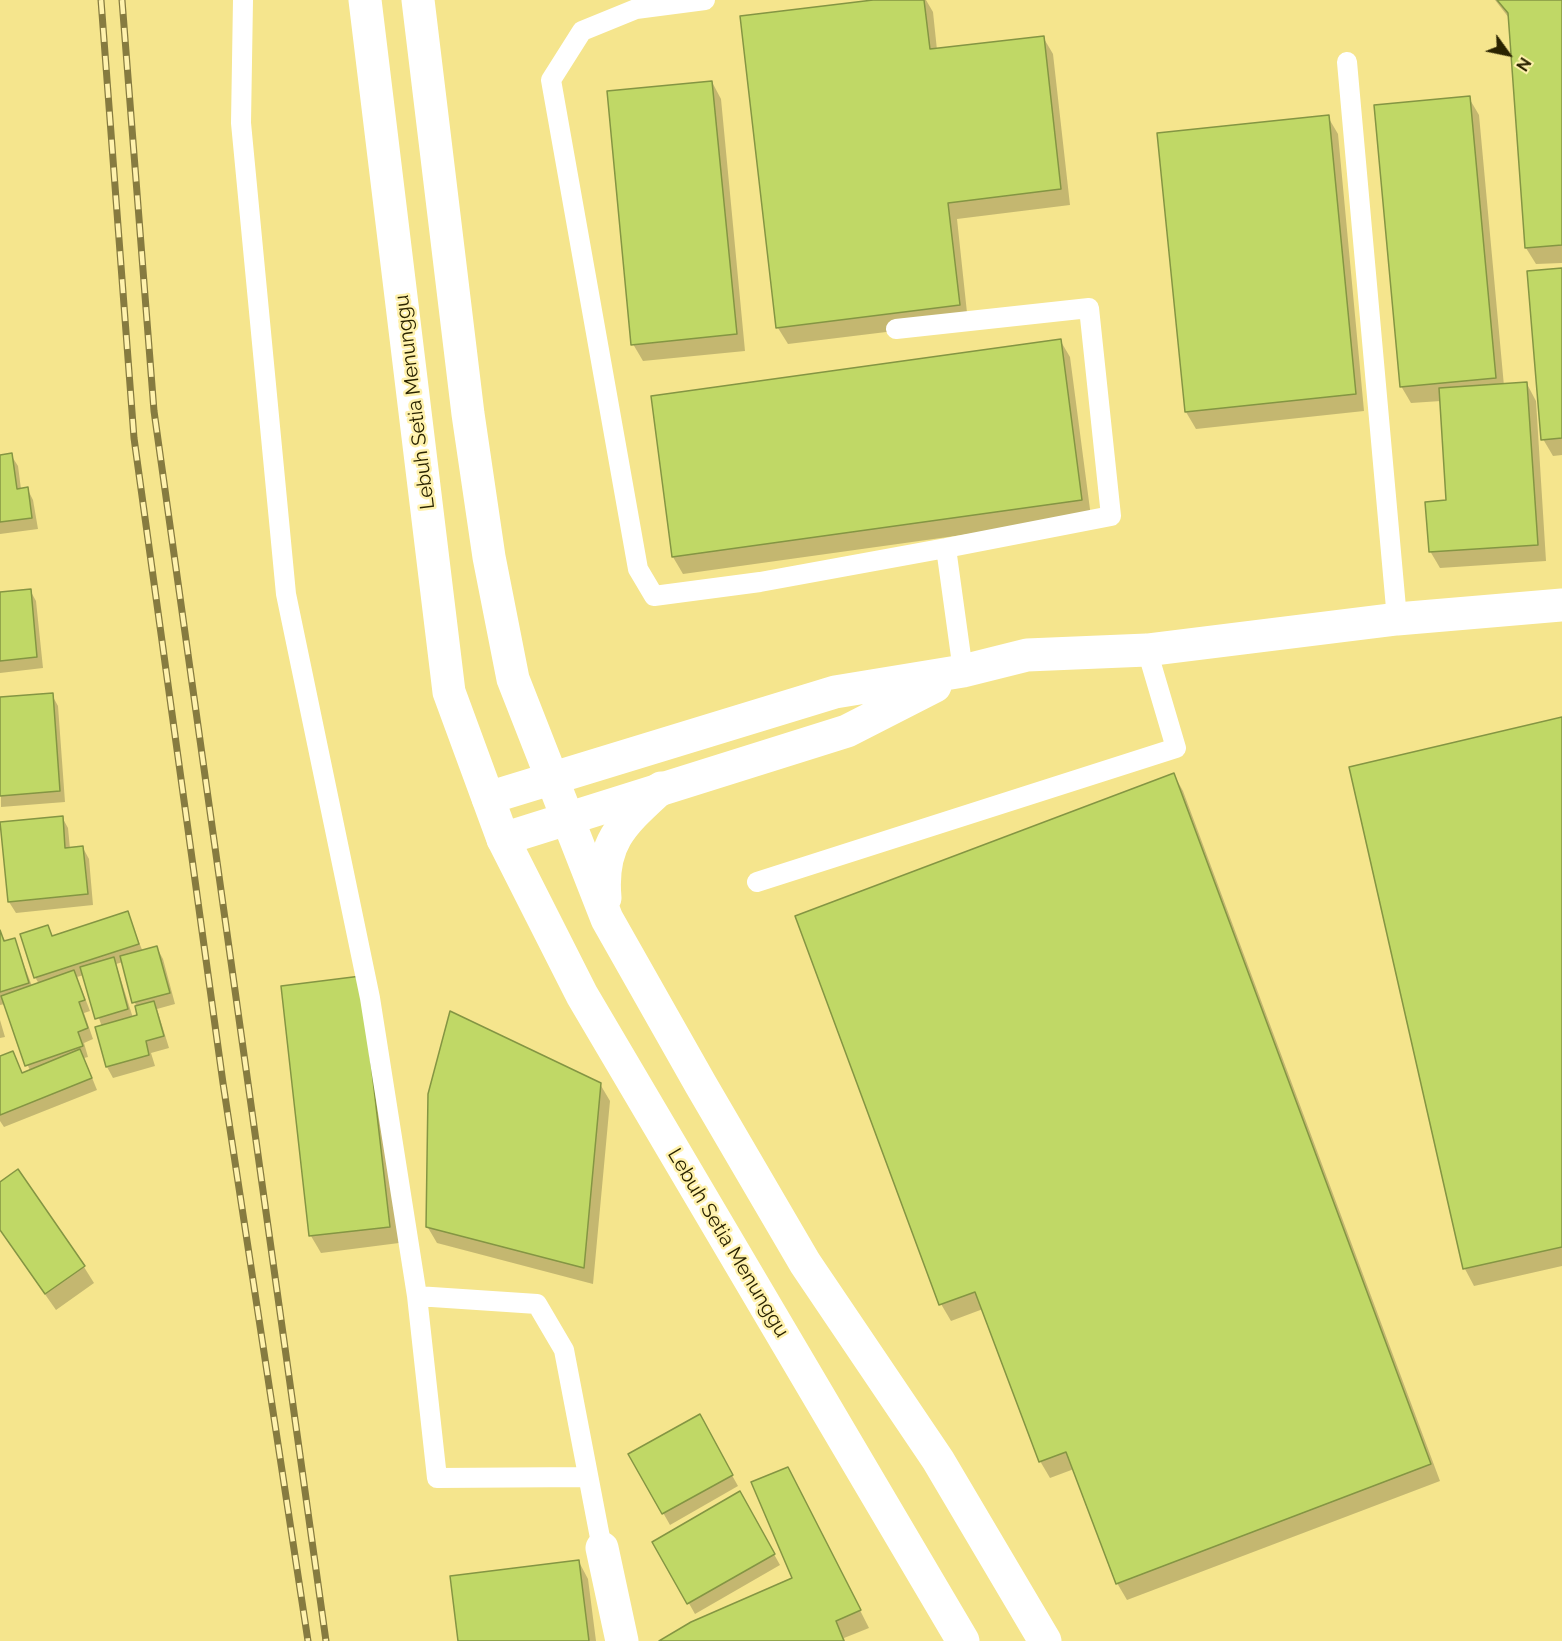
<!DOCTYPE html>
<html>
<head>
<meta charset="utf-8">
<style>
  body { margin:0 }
  #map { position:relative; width:1562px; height:1641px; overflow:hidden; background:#f5e58d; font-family:Raleway,sans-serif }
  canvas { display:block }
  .north { position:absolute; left:1478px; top:24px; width:60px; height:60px; -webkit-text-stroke:4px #fff2ad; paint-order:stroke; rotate:123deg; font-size:16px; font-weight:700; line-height:24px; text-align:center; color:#2a2300 }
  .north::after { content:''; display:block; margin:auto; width:21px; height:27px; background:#2a2300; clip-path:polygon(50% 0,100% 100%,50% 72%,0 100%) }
</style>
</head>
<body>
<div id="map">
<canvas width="1562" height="1641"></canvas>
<div class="north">N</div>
</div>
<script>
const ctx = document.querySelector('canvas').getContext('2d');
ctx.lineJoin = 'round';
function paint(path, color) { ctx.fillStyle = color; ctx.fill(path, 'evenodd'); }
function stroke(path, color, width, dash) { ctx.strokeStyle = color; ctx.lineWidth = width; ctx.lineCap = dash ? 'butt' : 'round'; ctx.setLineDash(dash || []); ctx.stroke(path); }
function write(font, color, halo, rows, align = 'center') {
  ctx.font = font + ' Raleway,sans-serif'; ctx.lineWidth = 5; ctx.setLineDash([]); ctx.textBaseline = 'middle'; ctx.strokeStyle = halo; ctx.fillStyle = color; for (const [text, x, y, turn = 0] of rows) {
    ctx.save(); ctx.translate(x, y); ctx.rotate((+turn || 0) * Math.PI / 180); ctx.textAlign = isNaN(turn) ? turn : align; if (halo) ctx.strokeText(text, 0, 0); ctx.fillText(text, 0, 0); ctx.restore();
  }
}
const shadow = new Path2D(`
  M885,0H926L933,12L937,50L1043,37L1053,54L1070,205L957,219L968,322L788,344L778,328Z
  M1495,0H1562V263L1536,264L1526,248L1509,18Z
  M712,82L721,99L745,351L643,361L633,344Z
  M1469,98L1479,115L1504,386L1527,384L1536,401L1546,561L1440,568L1430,551L1448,502L1441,401L1411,403L1401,386Z
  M1328,117L1338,134L1364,411L1196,429L1186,412Z
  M1562,269V455L1553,456L1543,439Z
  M1060,340L1070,357L1091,517L683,574L673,557Z
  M11,455L18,466L21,489L27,488L33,500L38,529L0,534V456Z
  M30,590L36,601L43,668L0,673V594Z
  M52,695L58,706L65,802L1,807L0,699Z
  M1562,718V1266L1474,1286L1465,1269L1351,768Z
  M1174,775L1183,791L1440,1481L1127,1600L1117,1583L1074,1469L1050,1478L1040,1461L983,1309L951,1321L941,1304L797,917Z
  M62,817L68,828L70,849L83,848L89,859L93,905L16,913L9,902Z
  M127,913L143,952L157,948L163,959L175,1004L157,1009L169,1048L151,1053L155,1066L113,1078L107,1067L97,1028L102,1027L84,975L77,977L90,1011L84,1013L93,1039L84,1043L88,1057L84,1058L97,1090L4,1127L0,1121V1058L13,1053L23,1074L30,1071L5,1004L0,1005V932L6,942L14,939L32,986L39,984L35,977L48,926L53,937ZM123,962L139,1016L133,1018L116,964Z
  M283,987L370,995L399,1243L321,1253L311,1236Z
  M0,1020L5,1037L0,1038Z
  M600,1084L610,1101L593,1284L437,1243L427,1226Z
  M0,1184L84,1267L94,1283L56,1310L0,1230Z
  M699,1416L738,1486L670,1525L630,1454Z
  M797,1486L869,1628L844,1638L845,1641H662L794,1578Z
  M740,1493L780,1565L695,1614L654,1542Z
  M579,1562L588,1579L596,1641H460Z`);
const building = new Path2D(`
  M873,0H924L930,49L1044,36L1061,189L948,203L960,305L776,328L740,16Z
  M1497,0H1562V245L1525,248L1508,13Z
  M712,81L737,334L631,345L607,91Z
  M1470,96L1496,378L1400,387L1374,105Z
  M1329,115L1356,394L1185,412L1157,133Z
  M1562,268V438L1541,440L1527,271Z
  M1061,339L1082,500L672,557L651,396Z
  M1527,382L1538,545L1429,552L1425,502L1446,500L1439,388Z
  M12,453L17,489L28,487L32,518L0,522V455Z
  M31,589L37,657L0,661V592Z
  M53,693L60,791L0,796V697Z
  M1562,717V1247L1463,1269L1349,767Z
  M1174,773L1431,1464L1116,1584L1066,1452L1039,1462L975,1292L939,1305L795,916Z
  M63,816L65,848L83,846L88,894L8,902L0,822Z
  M128,911L139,944L34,978L20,934L48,925L52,936Z
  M0,930L4,941L15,938L29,983L0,992Z
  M157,946L170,993L132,1003L120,956Z
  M114,957L128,1009L95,1019L80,967Z
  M74,970L85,1000L79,1002L88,1028L78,1032L83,1046L25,1066L1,996Z
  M361,976L390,1227L309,1236L281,986Z
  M154,1001L164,1036L146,1041L149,1055L106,1067L95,1027L137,1015L135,1006Z
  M450,1011L601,1083L584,1268L426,1227L428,1094Z
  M80,1049L92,1078L0,1115V1056L13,1051L22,1073Z
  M18,1169L85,1266L45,1294L0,1230V1182Z
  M700,1414L733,1475L662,1514L628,1454Z
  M788,1467L861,1610L836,1621L844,1641H659L691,1622L792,1578L751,1482Z
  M740,1491L775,1554L687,1604L652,1542Z
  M579,1560L589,1641H458L450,1576Z`);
const lane = new Path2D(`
  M243,0L241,123L286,594L370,998L417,1296L437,1478L587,1477
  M705,0L636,9L582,31L551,80L638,569L654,596L760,582L946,548L963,671
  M1347,62L1397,619
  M896,329L1089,308L1111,516L946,548
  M757,882L1176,748L1147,650
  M417,1296L537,1304L564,1350L602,1548`);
const street = new Path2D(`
  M488,798L835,692L963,671L1027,655L1147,650L1397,619L1562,605
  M503,839L847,731L935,686
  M602,1548L622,1641`);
const secondary = new Path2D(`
  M365,0L449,692L503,839L582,995L963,1641
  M418,0L468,414L489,557L513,679L607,919L701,1085L805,1263L938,1460L1045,1641
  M605,898C600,842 623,823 661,788`);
const rail = new Path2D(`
  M101,0L134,438L223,1083L308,1641
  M122,0L154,411L326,1641`);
const streetNames = [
  ["Lebuh Setia Menunggu",415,402,-97],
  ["Lebuh Setia Menunggu",728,1243,59]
];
paint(shadow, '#0003');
paint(building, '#c0d866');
stroke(building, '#849543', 1.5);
stroke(lane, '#fff', 20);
stroke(street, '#fff', 33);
stroke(secondary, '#fff', 33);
stroke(rail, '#867b40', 7);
stroke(rail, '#fff2ad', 4.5, [14]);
write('20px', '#2a2300', '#fff2ad', streetNames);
</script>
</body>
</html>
